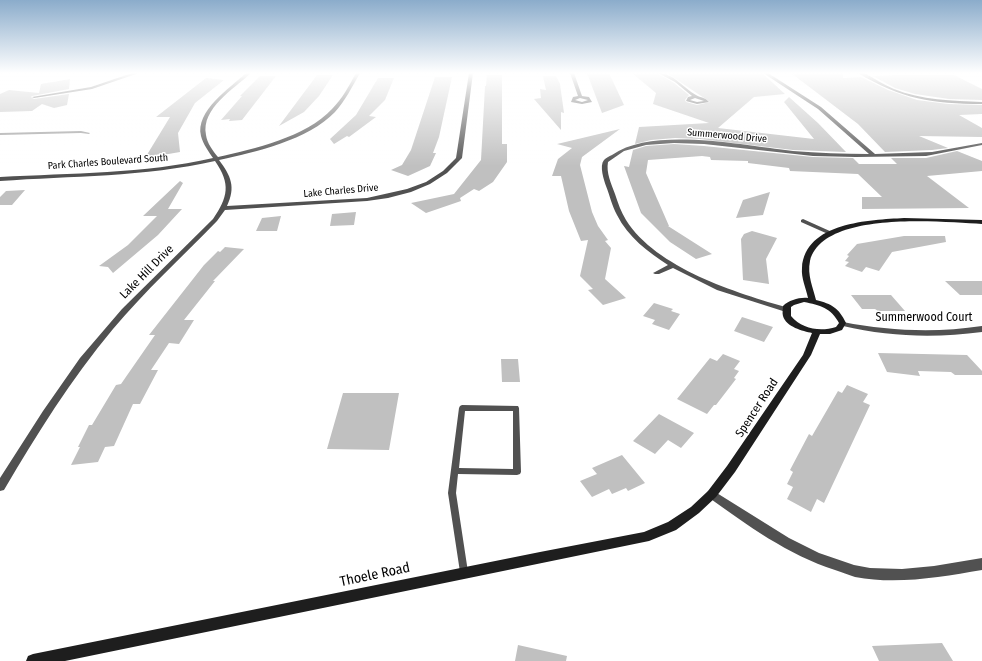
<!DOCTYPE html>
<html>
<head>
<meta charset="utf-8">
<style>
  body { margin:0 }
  canvas { display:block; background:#fff }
</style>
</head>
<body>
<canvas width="982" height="661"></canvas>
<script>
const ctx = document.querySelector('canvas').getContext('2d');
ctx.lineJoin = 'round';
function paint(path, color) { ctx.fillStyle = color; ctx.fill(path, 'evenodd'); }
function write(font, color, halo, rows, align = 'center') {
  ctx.font = font + ' "Fira Sans Condensed",sans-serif'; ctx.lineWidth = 3; ctx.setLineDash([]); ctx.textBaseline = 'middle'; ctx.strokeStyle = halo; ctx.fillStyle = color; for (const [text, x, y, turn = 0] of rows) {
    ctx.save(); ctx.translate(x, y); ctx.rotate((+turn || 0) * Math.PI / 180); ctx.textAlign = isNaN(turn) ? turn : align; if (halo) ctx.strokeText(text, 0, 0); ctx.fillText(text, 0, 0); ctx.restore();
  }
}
const stream = new Path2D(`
  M81,131L90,133L89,134L81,133L0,135V133Z`);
const building = new Path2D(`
  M587,73H609L624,105L602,113Z
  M632,73H657L674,83L689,95L685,100L686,102L697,105L710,102L667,73H762L785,94L754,97L718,128L814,139L784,102L789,97L818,123L846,152L793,150L700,139L675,138L651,140L635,144L639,127L709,123L653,104L656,93Z
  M791,73H843V78L861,77L888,90L917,100L948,104L982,105V114L959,115L982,128V137L919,136L948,148L932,150L885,152L858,124Z
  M317,75H333L319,96L304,112L279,126Z
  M487,75H502V144H507V162L493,182L479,191L474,189L460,198L461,201L426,213L411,203L454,194L481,160L485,86H486Z
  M894,75H954L982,89V100L949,99L915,94L895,88L873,76Z
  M260,76H276L242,120L229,121L230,119L221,120L242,96H240Z
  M543,76H556L560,84L564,113L561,112V130L534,99L541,98L540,89L546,90Z
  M435,77H452L439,137L433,153H436L430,166L408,176L391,170L402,165L411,150Z
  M206,78L224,80L195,103L178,133L180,152L145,158L170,117H156Z
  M378,78H394L385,100L369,116L376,117L349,137L347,136L334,144L330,139L356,115Z
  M70,79L69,89L32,96L31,97L34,99L69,94L67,105L54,108L42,104L32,111L0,112V94L9,90L39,93L41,84Z
  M620,129L582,157L580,165L592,212L598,226L608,240L605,241L611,248L605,279L626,298L603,305L588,290L593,289L580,276L588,240L581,241L569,211L561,176H552L558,159L572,148L557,144Z
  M674,144L704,146L813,157L853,158L859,164H897L891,158H926L957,151L982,161V171L927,176L969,208L862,209V197H882L858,174L790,171L789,168L748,163V161L711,160L710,157L702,156L648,160L646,173L669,226H668L712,254L696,259L670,242L641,213L624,166L629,167L633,150L646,146Z
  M180,181L183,183L168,209H182L158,235L113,273L108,267L99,266L128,245L157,216H143Z
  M25,190L12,205H0V197L6,191Z
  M770,192L763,215L736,218L743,200Z
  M356,212L354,225L330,226L332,214Z
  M281,216L277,231H256L262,218Z
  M752,231L777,238L766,259L769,284L743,280L741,239L744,234Z
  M904,236H945L946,242L892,252L879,271L866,267L862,272L845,266L849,262L845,261L849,256L847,255L857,244Z
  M225,247L244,249L213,281H215L184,320H194L179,344L169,343L151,370H158L140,404H133L114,446L105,447L98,462L71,465L80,447H78L89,425H92L116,385L121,384L155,335H149L204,265L218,251L220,252Z
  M945,281H982V295H960Z
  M851,295H891L905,311H878L875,309H862Z
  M654,303L673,309L671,311L680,314L669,330L652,324L655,320L643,316Z
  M742,317L773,327L764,342L734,331Z
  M878,353L967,355L982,371V375H955L951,372L918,371L920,376L887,372Z
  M723,354L740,361L734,369L739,371L734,378L736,379L716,405H714L707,414L677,399L710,358L717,361Z
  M501,359H518L520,382H502Z
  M847,385L868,394L863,402L870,405L824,503L817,499L811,512L787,499L793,487L787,484L793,472L790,470L809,434L812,436L838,391L842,393Z
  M343,393H399L389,450L327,449Z
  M659,414L694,433L681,448L668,440L655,454L633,441Z
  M622,455L645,483L628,491L626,488L612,494L609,489L592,497L580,481L597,474L592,468Z
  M942,643L953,661H879L872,646Z
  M518,645L567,656L566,661H515Z`);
const service = new Path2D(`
  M462,405L518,406L519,408L521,472L520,474L517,475L458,474L456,493L468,572L467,575L464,576L461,575L460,572L448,493L459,408L460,406ZM465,411H513V469L459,468Z`);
const minor = new Path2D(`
  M132,73H139L92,89L34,98L32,97L91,87Z
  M246,73H251C234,89 201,108 206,135C207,143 213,151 218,157C254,149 306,137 332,109C342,99 349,86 356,73H360C352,87 345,101 335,112C308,140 256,152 219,160C231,176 236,187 227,206L367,198L407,189L426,182L443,171L456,158L469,73H473L462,158L447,173L430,184L411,192L388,198L367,201L225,210L217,221C182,257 145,291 113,329C71,379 37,434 4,490L0,491V478L43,411L80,358L122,309L213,219C228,197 231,184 215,161C145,177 71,176 0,181V177C71,173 144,174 213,158C209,152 203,144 201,136C195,111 230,88 246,73Z
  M570,73H574L582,96L589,97L592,102L582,104L571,102L573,97L578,96ZM580,98L588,100L582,102L575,100Z
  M658,73C674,73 683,88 696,95C701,98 705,97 709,102L697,104L686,101L688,97L692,96L675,82ZM695,98L704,101L697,102L690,100Z
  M763,73H768L821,107L875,154L932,152L982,143V145L926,156L856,157L813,156L704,144L674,143L646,145L624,151L608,162C606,173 611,183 615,194C618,203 621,212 626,220C656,268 736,293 789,308L790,310L786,312L717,290L673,268L659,274H655L653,273L655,272L668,265C648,252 628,237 617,215C612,206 610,196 606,186C604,180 599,166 604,160C606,158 609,156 612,155C654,126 744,146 793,151C818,153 843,154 869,154L818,109Z
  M858,73H864C874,78 884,85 894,89C921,100 953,101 982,102V104C933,104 901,99 858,73Z
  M803,219L832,232L833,233L830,235L828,234L801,222V220Z
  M840,322H843C889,331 936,333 982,326V332C936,338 889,337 843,326H840L839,324Z
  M712,490L789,538L819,553L854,565L870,568L902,569L934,566L982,558V570C941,577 897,585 855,577C848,575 842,572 835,570C788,555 747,525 708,497L707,494L708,491Z`);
const secondary = new Path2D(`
  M904,218L982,220V224C941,222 823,210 810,261C807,275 813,287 816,300C832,304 839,308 846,323L842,330L830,334H820L811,355L735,472L716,497L699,513L676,530L649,541L65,661H26L28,656L33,654L540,552L644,532L668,522L691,507L708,491L727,466L803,355L812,333C803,331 786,327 783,316C782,313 783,309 783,306C789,300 800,297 808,298C806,288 801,278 802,268C805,222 870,220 904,218ZM804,302C820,305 831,308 839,323L836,327C820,332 802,329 791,316V307L794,305Z`);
const farStreetnames = [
  ["Summerwood Drive",727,136,5],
  ["Park Charles Boulevard South",108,162,-4],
  ["Lake Charles Drive",341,191,-5]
];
const streetNames = [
  ["Lake Hill Drive",147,272,-45],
  ["Summerwood Court",924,318],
  ["Spencer Road",757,408,-57]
];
const nearStreetnames = [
  ["Thoele Road",375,575,-12]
];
paint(stream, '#9f9f9f');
paint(building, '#c0c0c0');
paint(service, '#515151');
paint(minor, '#515151');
paint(secondary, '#1e1e1e');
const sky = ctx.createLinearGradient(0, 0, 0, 166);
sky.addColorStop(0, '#8baccb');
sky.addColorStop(0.44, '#fff');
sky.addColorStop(1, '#ffffff00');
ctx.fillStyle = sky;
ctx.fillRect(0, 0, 982, 166);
write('10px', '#000', '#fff', farStreetnames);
write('12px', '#000', '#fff', streetNames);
write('14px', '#000', '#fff', nearStreetnames);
</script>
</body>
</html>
